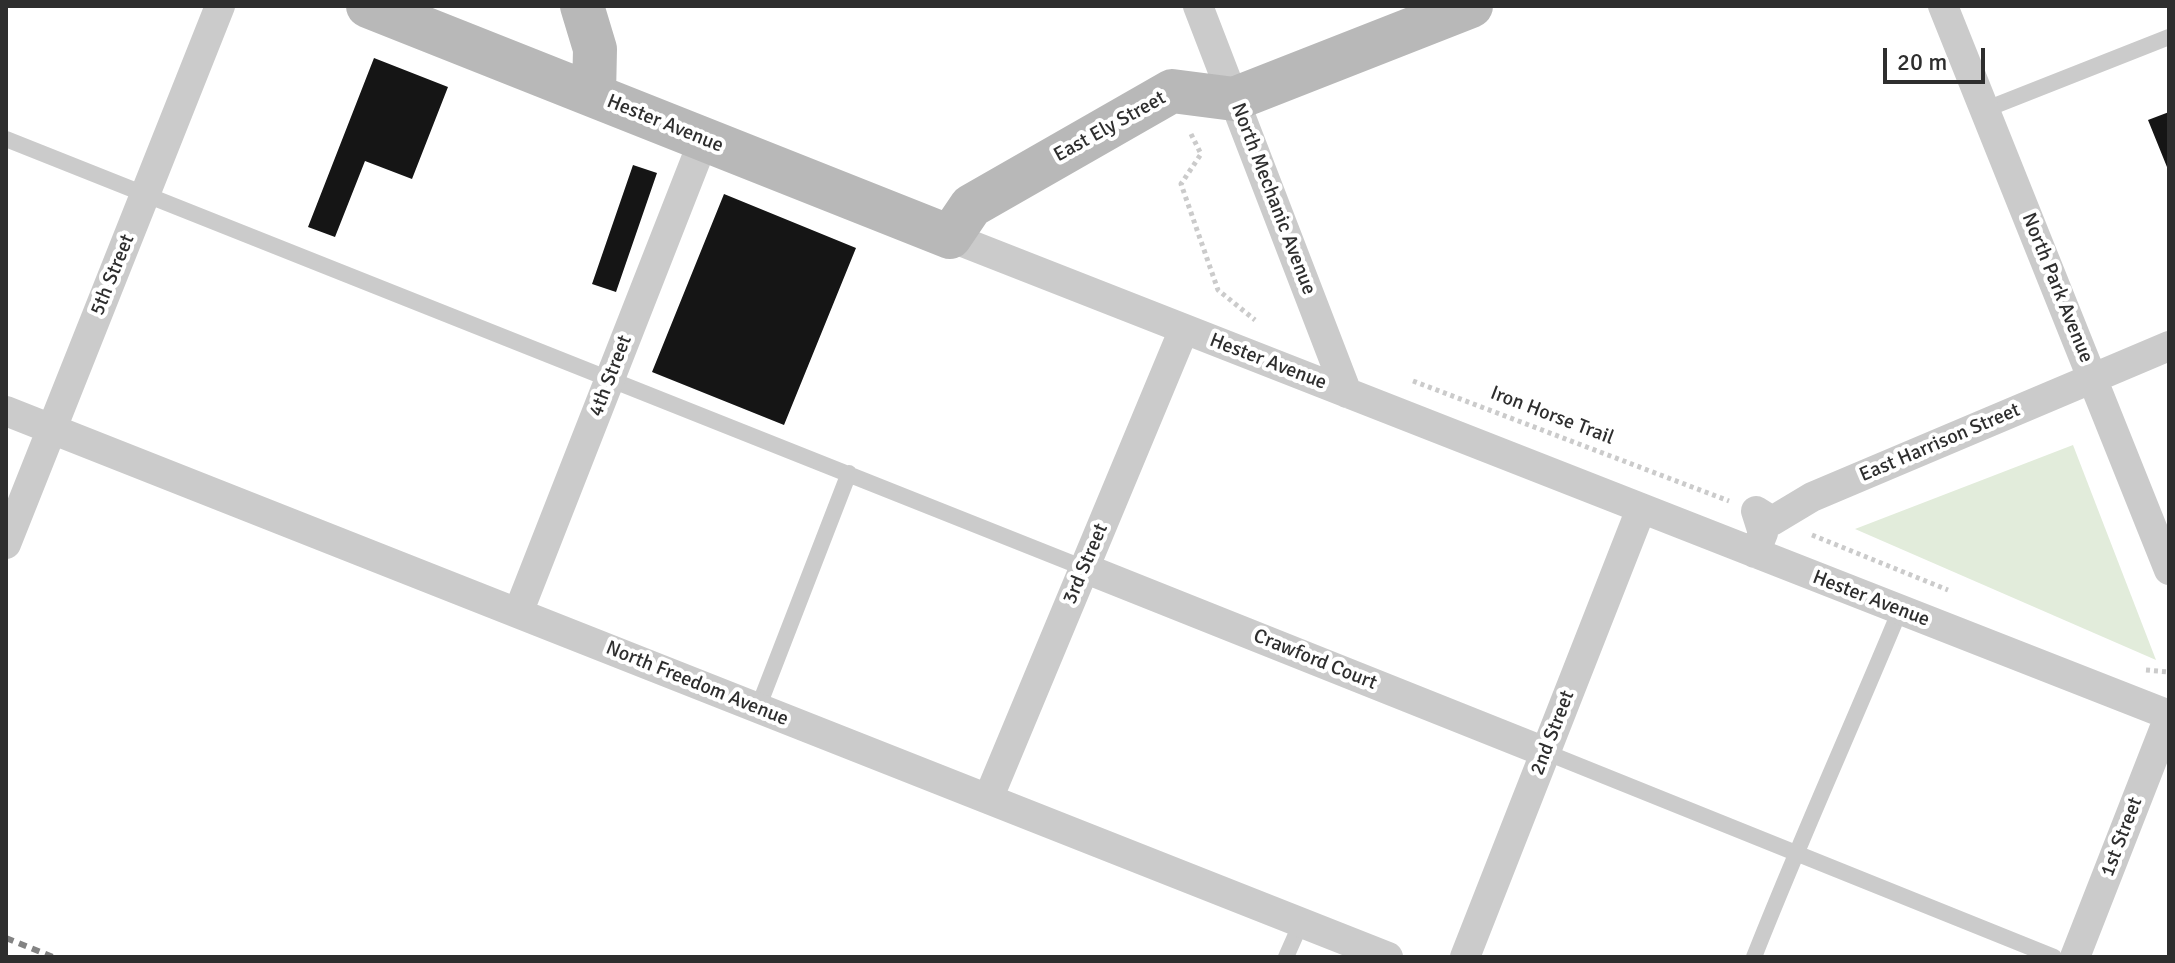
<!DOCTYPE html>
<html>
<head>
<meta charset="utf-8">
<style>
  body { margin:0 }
  #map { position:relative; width:2175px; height:963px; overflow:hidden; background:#fff; font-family:Signika,sans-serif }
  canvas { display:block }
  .frame { position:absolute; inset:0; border:8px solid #2e2e2e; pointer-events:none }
  .scale { position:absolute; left:1883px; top:48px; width:102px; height:36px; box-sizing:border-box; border:4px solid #2e2e2e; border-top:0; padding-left:10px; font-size:24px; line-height:28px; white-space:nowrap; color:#2e2e2e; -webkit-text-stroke:6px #fff; paint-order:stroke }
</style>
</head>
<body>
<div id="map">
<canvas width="2175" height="963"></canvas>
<div class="frame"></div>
<div class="scale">20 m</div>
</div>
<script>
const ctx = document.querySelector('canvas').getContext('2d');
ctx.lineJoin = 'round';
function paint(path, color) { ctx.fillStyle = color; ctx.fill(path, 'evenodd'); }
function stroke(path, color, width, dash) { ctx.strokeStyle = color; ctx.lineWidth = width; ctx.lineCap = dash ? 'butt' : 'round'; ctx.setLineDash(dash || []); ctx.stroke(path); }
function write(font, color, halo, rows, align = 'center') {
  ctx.font = font + ' Signika,sans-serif'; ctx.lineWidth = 8; ctx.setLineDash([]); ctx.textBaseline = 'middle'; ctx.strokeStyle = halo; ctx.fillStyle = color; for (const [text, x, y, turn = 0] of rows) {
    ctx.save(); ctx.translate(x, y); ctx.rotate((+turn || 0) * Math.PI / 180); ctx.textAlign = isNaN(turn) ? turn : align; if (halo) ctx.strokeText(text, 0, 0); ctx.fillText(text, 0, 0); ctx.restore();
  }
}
const green = new Path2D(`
  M2073,445L2156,660L1855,529Z`);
const building = new Path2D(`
  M374,58L448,87L412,179L365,161L335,237L308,227Z
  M2169,112V172L2148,120Z
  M633,165L657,173L616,292L592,284Z
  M724,194L856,248L784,425L652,372Z`);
const path = new Path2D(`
  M1191,134L1201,154L1181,184L1218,290L1255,320
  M1413,381L1729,501
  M1812,535L1948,590
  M2146,670L2169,672`);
const lane = new Path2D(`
  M1984,110L2169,37
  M6,139L1084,568
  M758,708L849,473
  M1545,752L2054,957
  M1286,957L1301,923
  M1754,957C1800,840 1852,726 1900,610`);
const street = new Path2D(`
  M1198,6L1347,393
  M1943,6L2169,570
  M950,237L2169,715
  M6,411L1388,957
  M6,544L220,6
  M1755,553L1763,533L1756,511L1772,521L1812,497L2169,346
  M1084,568L1545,752
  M518,613L704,139
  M988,799L1184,329
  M1465,957L1641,509
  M2075,957L2169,717`);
const secondary = new Path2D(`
  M368,6L950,237L971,206L1172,91L1234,99L1471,6
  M582,6L595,49L594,95`);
const rail = new Path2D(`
  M6,938L53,957`);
const streetNames = [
  ["Hester Avenue",665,124,22],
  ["East Ely Street",1110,127,-29],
  ["North Mechanic Avenue",1273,199,69],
  ["5th Street",113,275,-68],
  ["North Park Avenue",2057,288,68],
  ["Hester Avenue",1268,362,21],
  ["4th Street",611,376,-69],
  ["Iron Horse Trail",1552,416,21],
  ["East Harrison Street",1940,443,-23],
  ["3rd Street",1086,564,-67],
  ["Hester Avenue",1871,599,21],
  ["Crawford Court",1315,660,22],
  ["North Freedom Avenue",697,684,22],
  ["2nd Street",1553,733,-69],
  ["1st Street",2122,837,-69]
];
paint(green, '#e2ecdb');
paint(building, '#151515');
stroke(path, '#cbcbcb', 5, [4, 4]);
stroke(lane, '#cbcbcb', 16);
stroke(street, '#cbcbcb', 30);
stroke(secondary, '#b8b8b8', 44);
stroke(rail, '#838383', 6, [8, 6]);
write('20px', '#2e2e2e', '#fff', streetNames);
</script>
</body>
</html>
